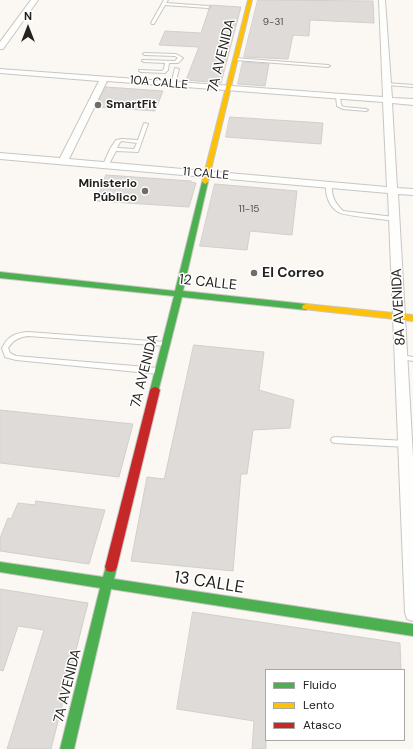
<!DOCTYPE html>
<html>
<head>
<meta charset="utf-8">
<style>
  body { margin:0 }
  #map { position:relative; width:413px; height:749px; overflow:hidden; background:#fbf8f4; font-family:"DM Sans",sans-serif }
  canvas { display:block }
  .legend { position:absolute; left:265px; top:669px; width:140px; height:72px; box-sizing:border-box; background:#fff; border:1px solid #a7a7a5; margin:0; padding:5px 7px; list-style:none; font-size:12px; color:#24221f }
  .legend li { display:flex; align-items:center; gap:8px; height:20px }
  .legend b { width:20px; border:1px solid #a7a7a5 }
  .north { position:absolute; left:8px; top:8px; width:40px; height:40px; -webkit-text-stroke:3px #fff; paint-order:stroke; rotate:0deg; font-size:11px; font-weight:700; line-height:16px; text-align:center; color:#24221f }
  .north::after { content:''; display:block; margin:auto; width:14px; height:18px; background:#24221f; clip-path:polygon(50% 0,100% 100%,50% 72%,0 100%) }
</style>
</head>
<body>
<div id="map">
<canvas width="413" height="749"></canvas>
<ul class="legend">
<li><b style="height:5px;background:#4caf50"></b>Fluido</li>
<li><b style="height:5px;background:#ffc107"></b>Lento</li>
<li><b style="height:5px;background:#c62828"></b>Atasco</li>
</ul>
<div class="north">N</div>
</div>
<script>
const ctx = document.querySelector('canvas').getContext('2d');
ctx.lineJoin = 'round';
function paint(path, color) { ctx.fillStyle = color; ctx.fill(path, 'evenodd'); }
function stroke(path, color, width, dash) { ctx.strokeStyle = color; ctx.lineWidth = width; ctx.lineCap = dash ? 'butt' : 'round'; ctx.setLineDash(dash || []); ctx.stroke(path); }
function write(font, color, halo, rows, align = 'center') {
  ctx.font = font + ' "DM Sans",sans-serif'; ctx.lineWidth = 3; ctx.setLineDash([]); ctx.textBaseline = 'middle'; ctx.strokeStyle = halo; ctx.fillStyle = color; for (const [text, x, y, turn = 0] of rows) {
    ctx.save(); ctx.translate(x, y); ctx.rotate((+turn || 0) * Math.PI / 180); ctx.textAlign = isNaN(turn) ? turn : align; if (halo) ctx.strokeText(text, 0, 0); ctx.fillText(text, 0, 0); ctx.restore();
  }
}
const building = new Path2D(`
  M258,0L373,1L374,23L310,20L309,36L293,35L288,59L244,57Z
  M210,5L241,7L221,83L186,80L199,47L159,45L165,31L201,33L209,9L211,8Z
  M243,62L269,64L265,86L238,84Z
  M106,87L163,91L155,111L96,107Z
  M230,117L323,123L321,144L226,137Z
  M106,175L191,181V182L196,183L189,207L97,201Z
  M215,184L297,191L292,235L250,231L247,250L200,246Z
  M194,345L264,352L259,390L294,400L290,428L253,430L247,474H241L233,571L131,561L147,477L164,479Z
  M0,410L133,424L119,477L0,463Z
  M36,501L105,510L89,564L0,551V538L8,518L11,519L18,503L35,505Z
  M0,589L88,603L51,749H7L44,630L18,626L3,671L0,670Z
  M193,612L400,643L401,670H266V749H252L254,721L177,709Z`);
const lane = new Path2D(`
  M164,0H168L166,3L208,6L210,7L208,8L165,5L154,24H152L151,23Z
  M144,53L176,54L183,58L178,63H169L168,70L165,73L141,72L139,71V70L162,71L164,69L165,63L144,62L142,61V60L175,61L178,58L175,56L145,55L143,54Z
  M234,58L328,65L330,66L328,67L236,60L234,59Z
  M175,68L179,69L175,85L173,86L171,85Z
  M385,83L413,85V87L387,85H385Z
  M336,96H340L341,105L344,107L366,109L368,110L366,111L343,109L337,106Z
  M144,123L148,124L138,152L116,151L108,166H104L103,165L110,149L116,140L122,139L138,140ZM122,141L137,143L134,149L117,148L120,142Z
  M329,183L332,185C331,196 335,203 343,211L394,217L397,219L394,221C385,219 343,216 338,212C329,206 325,195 326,185Z
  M28,332L165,342L168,344L165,346L28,336C19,337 13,340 8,348L10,353L16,356L158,368L161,371L158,374L16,360L5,357L2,348C8,336 15,333 28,332Z
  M400,355H402L413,357V361L400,359L399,357Z
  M335,437L406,441L409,442L410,444L409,446L406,447L335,443L332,442L331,440L332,438Z`);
const street = new Path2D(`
  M31,0H38L3,49H0V42Z
  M379,0H385L392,98L413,99V105L392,103L397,188L413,189V195L398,194L413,457V621L407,619L405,613L388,193L0,159V153L60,158L99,81L0,73V69L383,97ZM107,81L383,102L387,187L69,159Z`);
const fast = new Path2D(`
  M205,180L208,182L183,291L306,304L310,307L306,310L182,297L158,392H152L150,390L174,296L0,278V272L175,291L202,182Z
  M0,562L103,577L107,563L111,562L115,563L117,567L114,579L413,624V636L111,589L74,749H60L100,588L0,572Z`);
const slow = new Path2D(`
  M248,0H252L208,182L205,184L202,182Z
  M306,304L413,315V321L303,309L302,307L303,305Z`);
const jam = new Path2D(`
  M155,387L158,388L160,390L117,567L115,571L111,572L107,571L105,567L150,390L152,388Z`);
const markers = [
  [98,105,4,"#6f6d6a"],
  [145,191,4,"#6f6d6a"],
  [254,273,4,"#6f6d6a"]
];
const farNumbernames = [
  ["9-31",273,22],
  ["11-15",249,209]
];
const farStreetnames = [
  ["10A CALLE",159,83,5],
  ["11 CALLE",206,174,5]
];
const farPoinames = [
  ["SmartFit",106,105],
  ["Ministerio",137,184,"right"],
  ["Público",137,198,"right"]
];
const streetNames = [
  ["7A AVENIDA",222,56,-76],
  ["12 CALLE",208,283,6],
  ["8A AVENIDA",399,307,-93],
  ["7A AVENIDA",145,371,-76],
  ["7A AVENIDA",68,686,-76]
];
const poiNames = [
  ["El Correo",262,273]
];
const nearStreetnames = [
  ["13 CALLE",209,583,9]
];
paint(building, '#dedbd8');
stroke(building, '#d1cfcb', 1);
stroke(lane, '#c8c6c3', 2);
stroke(street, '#c8c6c3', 2);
stroke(fast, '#c8c6c3', 2);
stroke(slow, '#c8c6c3', 2);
stroke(jam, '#c8c6c3', 2);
paint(lane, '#fefefd');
paint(street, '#fefefd');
paint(fast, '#4caf50');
paint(slow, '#ffc107');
paint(jam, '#c62828');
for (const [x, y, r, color] of markers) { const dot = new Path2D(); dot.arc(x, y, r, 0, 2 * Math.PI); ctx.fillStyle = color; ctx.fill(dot); stroke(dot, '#fff', 1.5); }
write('10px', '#52504d', null, farNumbernames);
write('12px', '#24221f', '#fff', farStreetnames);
write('bold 12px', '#24221f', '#fff', farPoinames, 'left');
write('14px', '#24221f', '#fff', streetNames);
write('bold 14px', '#24221f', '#fff', poiNames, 'left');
write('17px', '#24221f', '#fff', nearStreetnames);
</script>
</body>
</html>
